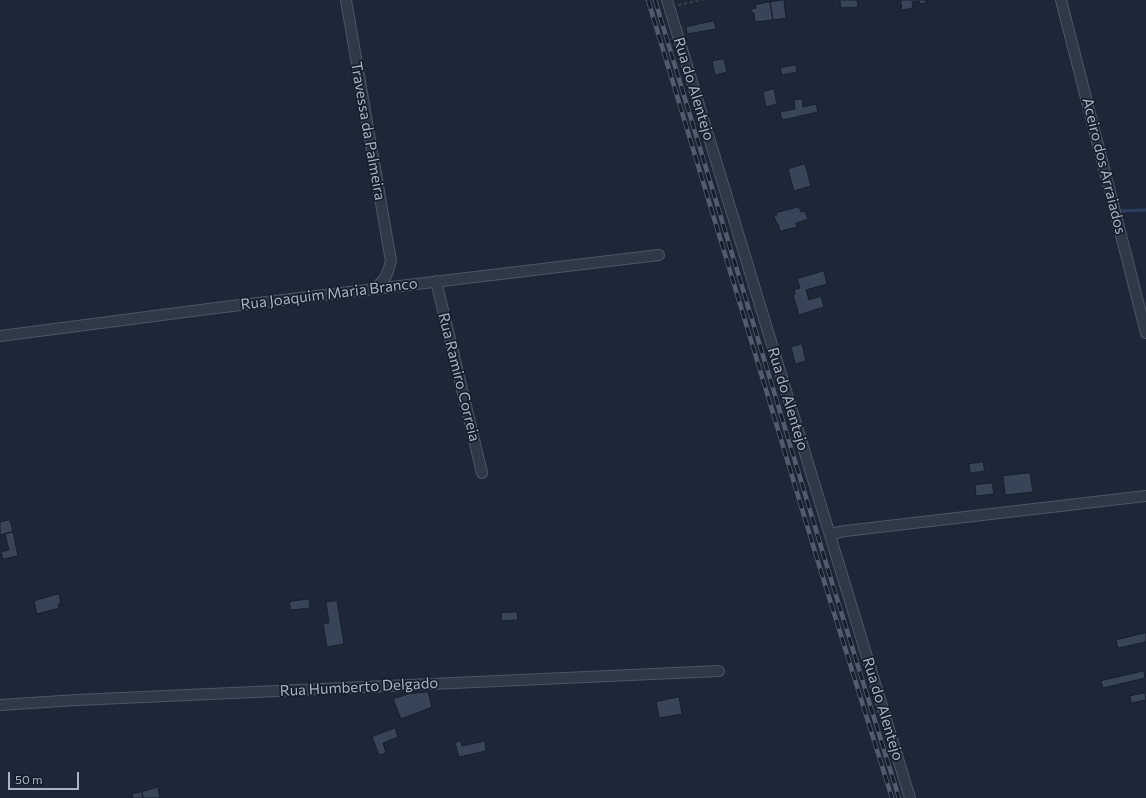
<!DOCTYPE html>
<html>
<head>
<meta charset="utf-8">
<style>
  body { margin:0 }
  #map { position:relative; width:1146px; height:798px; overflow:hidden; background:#1d2737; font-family:Commissioner,sans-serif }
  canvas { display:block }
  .scale { position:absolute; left:8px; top:772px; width:71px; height:18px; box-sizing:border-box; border:2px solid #a9b3c5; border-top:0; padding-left:5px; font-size:12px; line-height:14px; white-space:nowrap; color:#a9b3c5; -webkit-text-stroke:3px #161e2c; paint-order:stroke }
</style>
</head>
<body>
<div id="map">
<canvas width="1146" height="798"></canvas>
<div class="scale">50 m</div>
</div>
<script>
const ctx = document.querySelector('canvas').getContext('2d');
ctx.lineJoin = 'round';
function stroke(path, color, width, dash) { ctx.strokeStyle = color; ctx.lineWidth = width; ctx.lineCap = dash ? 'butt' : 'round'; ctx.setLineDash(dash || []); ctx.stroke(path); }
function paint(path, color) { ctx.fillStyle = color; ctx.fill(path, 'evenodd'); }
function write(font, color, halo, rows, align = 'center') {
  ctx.font = font + ' Commissioner,sans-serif'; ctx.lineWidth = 3.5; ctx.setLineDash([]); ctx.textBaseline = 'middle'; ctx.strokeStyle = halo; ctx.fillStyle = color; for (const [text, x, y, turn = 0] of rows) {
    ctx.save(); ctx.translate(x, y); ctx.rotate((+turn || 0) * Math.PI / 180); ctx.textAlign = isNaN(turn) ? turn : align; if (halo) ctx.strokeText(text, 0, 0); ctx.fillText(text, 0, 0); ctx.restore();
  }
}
const stream = new Path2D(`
  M1121,211L1146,210`);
const building = new Path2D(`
  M784,0L786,18L773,20L770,2Z
  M840,0H857L858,7L841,8Z
  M901,0H925L926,3L920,4L919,1L912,2L913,8L902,10Z
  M770,2L773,20L755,22L754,13H752L751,9L756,8L755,5Z
  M714,21L716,29L687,34L686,27Z
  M724,59L727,72L715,75L712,61Z
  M796,65L797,72L782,75L780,68Z
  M774,89L777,104L766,107L763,92Z
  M802,99L803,107L816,104L818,112L782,120L780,112L795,109L794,100Z
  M805,164L811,186L794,191L788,169Z
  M799,207L801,212L805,211L808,219L796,223L797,227L780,231L778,224H777L774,216L777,215L776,213Z
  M824,271L827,284L806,290L809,300L821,296L824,307L799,315L793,295L795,294L794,290L800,288L797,279Z
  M802,344L806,361L795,364L791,347Z
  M983,462L985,471L970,473L969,464Z
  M1030,473L1033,492L1005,495L1003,476Z
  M992,483L994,494L976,496L975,485Z
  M10,520L13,532L0,535V522Z
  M13,532L18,556L3,559L1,552L9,550L5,534Z
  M59,594L61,604H58L59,608L37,614L34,601Z
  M309,599L310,608L291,610L289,602Z
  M337,601L344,644L327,647L323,624L329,623L326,602Z
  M517,612L518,620L502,621L501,613Z
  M1146,633V642L1118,648L1116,640Z
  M1144,671L1145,678L1103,688L1101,681Z
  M428,692L432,707L401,719L393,699L408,694Z
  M1145,693L1146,700L1131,703L1130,696Z
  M679,697L682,714L659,718L656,702Z
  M395,728L398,737L383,743L386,753L379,755L372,737Z
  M461,741L462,746L485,741L486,751L459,757L455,743Z
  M158,787L160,798H143L142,792Z
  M142,792L143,798H133L132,794Z`);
const path = new Path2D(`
  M678,5L703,0`);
const street = new Path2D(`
  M346,0L391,261C387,276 386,279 374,289
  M667,0L910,798
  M1061,0L1146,333
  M436,281L482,473
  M0,336L216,308L659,255
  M830,534L845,531L1146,496
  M0,705L77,700L719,671`);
const rail = new Path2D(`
  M648,0L819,565L892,798
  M655,0L826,563L899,798`);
const streetNames = [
  ["Rua do Alentejo",694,89,73],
  ["Travessa da Palmeira",368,131,80],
  ["Aceiro dos Arraiados",1104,166,76],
  ["Rua Joaquim Maria Branco",329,294,-7],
  ["Rua Ramiro Correia",459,377,76],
  ["Rua do Alentejo",788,399,73],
  ["Rua Humberto Delgado",359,687,-3],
  ["Rua do Alentejo",883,709,73]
];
stroke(stream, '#2c3e5f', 3);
paint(building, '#384458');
stroke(building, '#18202e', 1);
stroke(street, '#4d5666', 12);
stroke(path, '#395053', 1.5, [3, 3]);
stroke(street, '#303948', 10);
stroke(rail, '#515c6f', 4.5);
stroke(rail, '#161e2c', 3, [9]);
write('15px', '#a9b3c5', '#161e2c', streetNames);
</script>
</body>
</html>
